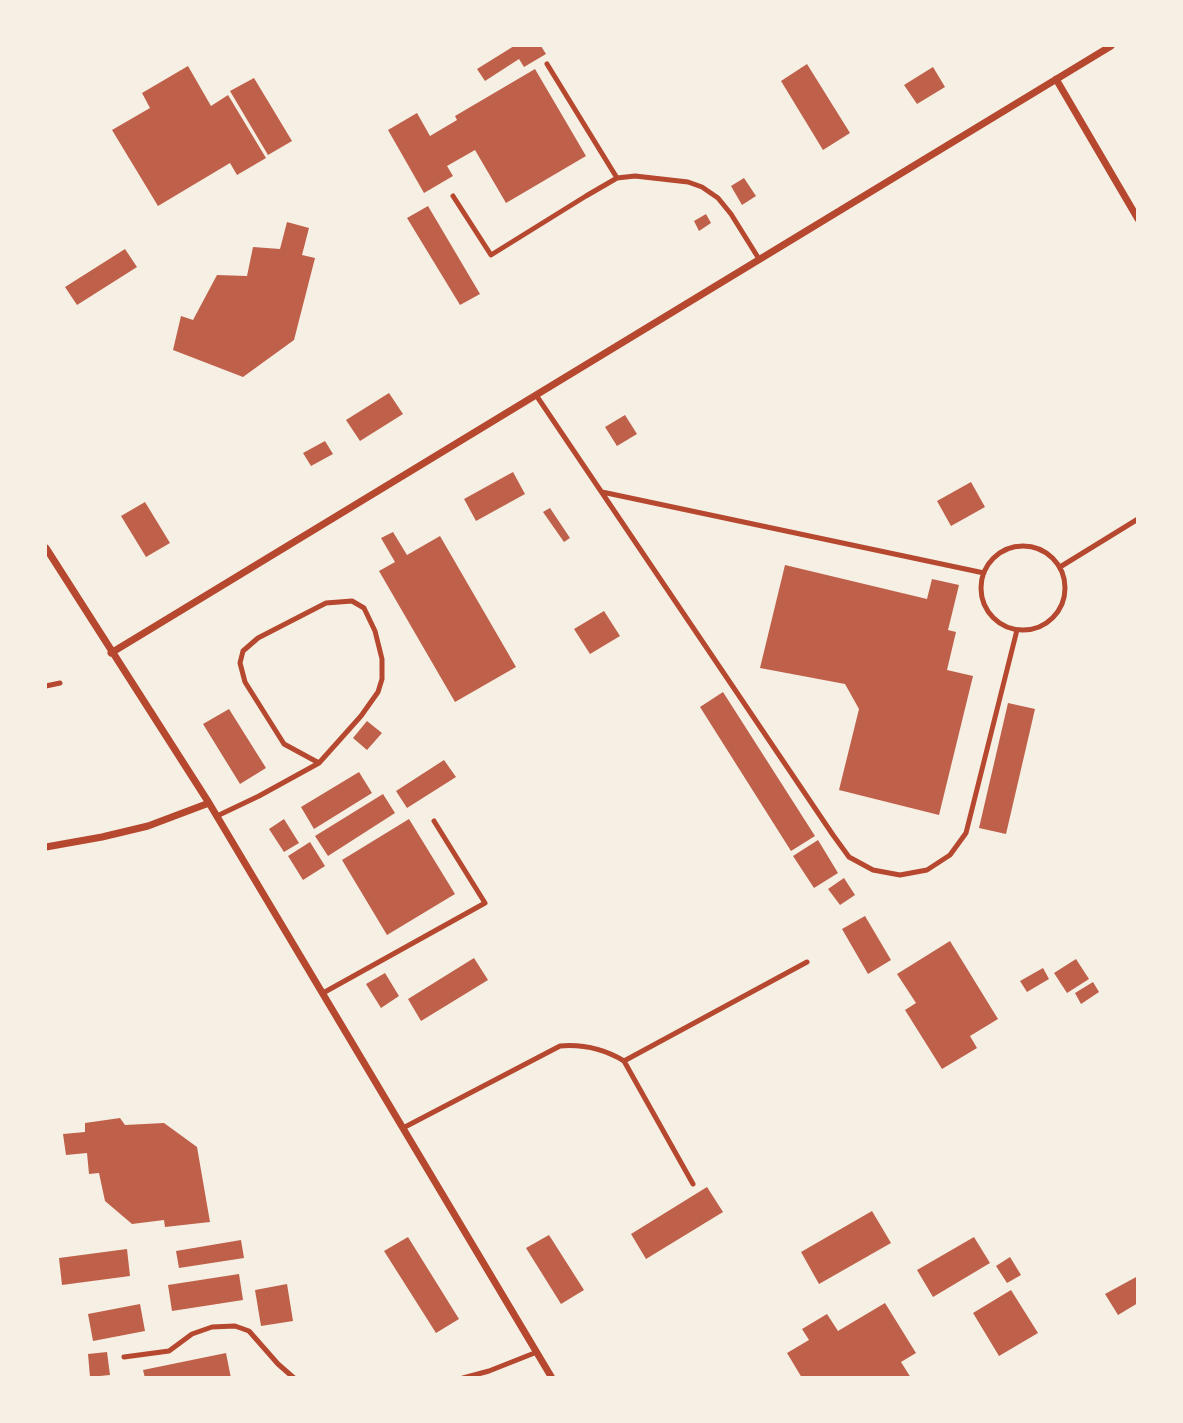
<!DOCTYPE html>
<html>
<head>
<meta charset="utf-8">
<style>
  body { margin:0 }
  #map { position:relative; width:1183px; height:1423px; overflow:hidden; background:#f6efe4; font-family:"Exo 2",sans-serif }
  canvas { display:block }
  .frame { position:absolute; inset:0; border:47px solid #f6efe4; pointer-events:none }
</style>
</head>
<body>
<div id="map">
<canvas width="1183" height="1423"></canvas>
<div class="frame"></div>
</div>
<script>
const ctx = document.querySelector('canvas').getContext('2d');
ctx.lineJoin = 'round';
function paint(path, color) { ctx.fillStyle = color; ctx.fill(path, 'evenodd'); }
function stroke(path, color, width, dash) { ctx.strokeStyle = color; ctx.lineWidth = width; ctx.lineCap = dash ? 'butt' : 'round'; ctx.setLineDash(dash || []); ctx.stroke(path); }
const building = new Path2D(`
  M514,46H541L546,54L524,67L519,59L485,81L477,69Z
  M807,64L850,133L823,150L781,81Z
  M188,66L211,106L228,95L266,158L237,175L230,163L158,206L112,130L150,108L142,93Z
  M933,67L945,87L917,104L904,85Z
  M535,69L586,156L506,203L475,150L447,166L453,176L424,193L388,130L417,113L430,136L457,120L455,116Z
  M254,78L292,141L268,155L230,91Z
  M744,178L756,196L742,205L731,186Z
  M428,206L480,294L460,305L407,218Z
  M706,214L711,223L699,231L694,221Z
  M287,222L309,228L302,255L315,258L294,340L243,377L173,350L181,316L193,320L217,275L247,276L253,247L280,249Z
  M125,249L137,267L77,305L65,287Z
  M389,393L403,414L360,441L346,420Z
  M625,415L637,434L617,446L605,427Z
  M325,441L333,454L311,466L303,453Z
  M513,472L525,494L476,521L464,499Z
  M971,482L985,507L951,526L937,501Z
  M145,502L170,543L146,557L121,516Z
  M550,508L570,538L564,542L543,512Z
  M393,532L407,555L440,536L516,667L455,702L379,571L395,562L381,538Z
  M785,565L927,599L932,579L959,585L948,630L956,632L947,670L973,676L939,815L839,790L859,709L845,684L760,668Z
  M604,611L620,636L590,654L574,629Z
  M723,692L815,836L791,851L700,707Z
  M1008,703L1035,709L1006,834L979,828Z
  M229,709L266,768L240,784L203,724Z
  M367,721L382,733L367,750L353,738Z
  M444,760L456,777L407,808L396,791Z
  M359,772L372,793L314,829L301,807Z
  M383,794L395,813L328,856L315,836Z
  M284,819L299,843L284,852L269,829Z
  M409,819L455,894L387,935L342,860Z
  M818,840L838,873L814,888L793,856Z
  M310,842L325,866L303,880L288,856Z
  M844,878L855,895L840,905L828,889Z
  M865,916L891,960L868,974L842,929Z
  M950,941L998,1019L970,1036L977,1048L942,1069L905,1010L916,1003L897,974Z
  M474,958L488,980L421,1021L408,999Z
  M1076,959L1089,979L1067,993L1054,973Z
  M1043,968L1049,979L1027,992L1020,981Z
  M385,973L399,996L381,1008L366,984Z
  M1093,982L1099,992L1081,1004L1075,993Z
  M120,1118L125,1125L164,1123L197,1147L210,1222L165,1227L164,1220L132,1224L105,1201L99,1173L89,1174L87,1153L66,1155L63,1134L85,1132V1123Z
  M707,1187L723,1212L646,1259L631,1234Z
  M872,1211L891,1243L819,1284L801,1252Z
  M549,1235L584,1290L561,1304L526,1248Z
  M408,1237L459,1319L436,1333L384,1251Z
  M974,1237L990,1263L933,1297L917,1270Z
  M241,1240L244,1258L179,1268L176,1251Z
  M127,1249L130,1276L62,1285L59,1258Z
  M1010,1257L1021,1275L1007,1283L996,1266Z
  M239,1274L243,1300L172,1311L168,1285Z
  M1138,1276V1303L1118,1315L1105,1294Z
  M287,1284L293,1321L261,1326L255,1290Z
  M1011,1290L1038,1333L999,1356L973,1313Z
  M885,1303L916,1353L901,1362L911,1378H802L787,1353L809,1340L802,1329L827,1314L838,1331Z
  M140,1304L145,1331L93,1341L88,1314Z
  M107,1352L110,1375L90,1377L88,1354Z
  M226,1353L231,1378H145L143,1370Z`);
const service = new Path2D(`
  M547,64L617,178
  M453,196L491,255L586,196L617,178L635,176L688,182L702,187L718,198L731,214L759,259
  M536,395L833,835L849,857L873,870L900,875L927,870L950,855L966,833L1017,630
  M602,492L984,573
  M981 588a42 42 0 1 1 84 0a42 42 0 1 1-84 0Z
  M1060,567L1138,519
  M46,686L60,683
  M217,816L259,796L319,763L361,716L378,692L382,679V659L375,631L364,608L352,601L326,603L258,638L243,651L240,663L245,682L284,744L319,763
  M323,993L485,903L434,821
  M624,1061L693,1184
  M403,1128L560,1046C584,1044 604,1049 624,1061L807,962
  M124,1357L169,1351L192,1334L212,1327L235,1326L249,1331L278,1364L294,1378
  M463,1378L489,1371L537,1352`);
const minor = new Path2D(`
  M1056,79L1138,219
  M46,548L209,803L552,1378
  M111,653L1111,46
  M46,847L102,837L148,826L209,803`);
paint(building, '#bf614a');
stroke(service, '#b5482f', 5);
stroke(minor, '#b5482f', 7);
</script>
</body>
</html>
